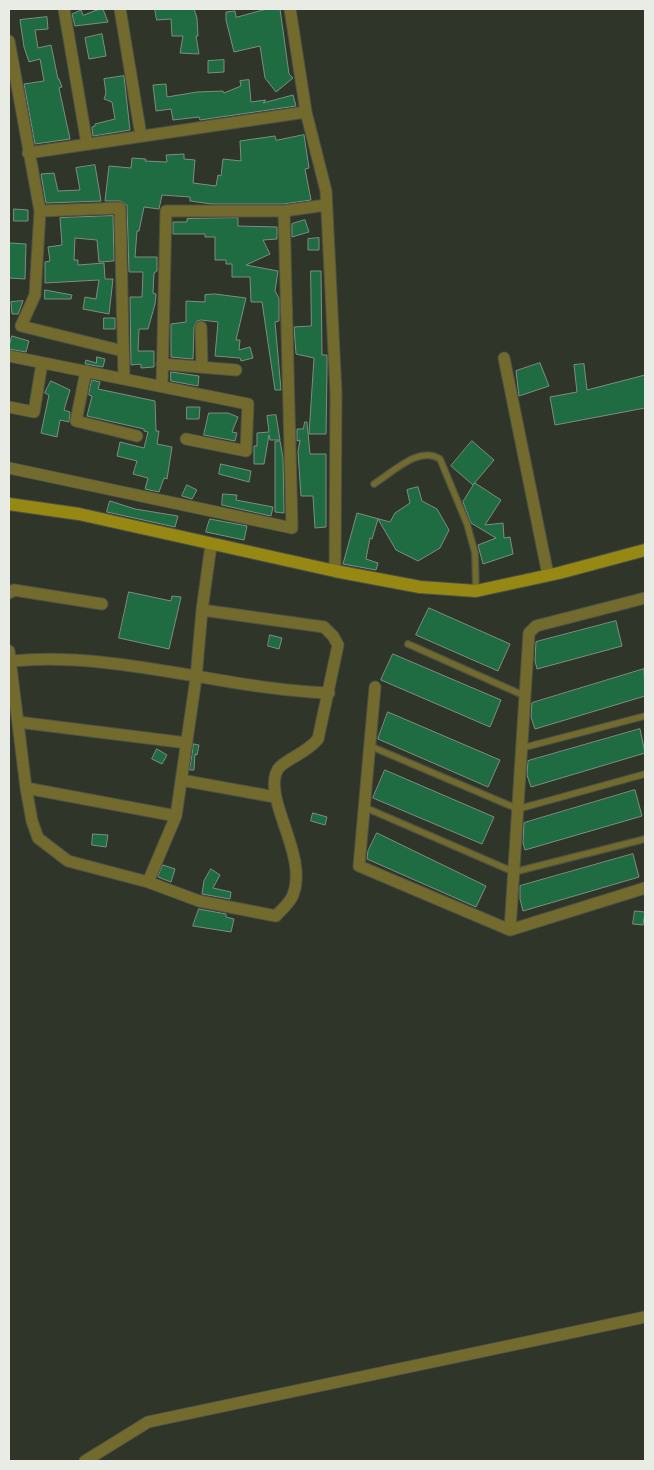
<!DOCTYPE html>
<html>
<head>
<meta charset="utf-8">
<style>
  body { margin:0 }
  #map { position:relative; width:654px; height:1470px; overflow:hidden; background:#2f3529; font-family:Bitter,serif }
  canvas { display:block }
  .frame { position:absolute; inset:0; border:10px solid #e8ece4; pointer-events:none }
</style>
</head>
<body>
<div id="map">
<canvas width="654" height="1470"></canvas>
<div class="frame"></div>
</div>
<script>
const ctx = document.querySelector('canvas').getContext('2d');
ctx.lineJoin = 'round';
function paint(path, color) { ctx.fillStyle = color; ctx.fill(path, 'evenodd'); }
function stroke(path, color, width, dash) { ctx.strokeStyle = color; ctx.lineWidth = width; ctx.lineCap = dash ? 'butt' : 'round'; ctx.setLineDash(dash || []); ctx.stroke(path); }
const building = new Path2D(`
  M100,9H103L108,22L75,26L72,14L81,10L83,15Z
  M155,9H194L197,18L198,36H196L199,54L180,53L183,36H172L171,19L157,20Z
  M267,9H280L289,74L293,78L276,92L265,78L260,46L234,52L226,20V12L235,11L236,17Z
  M47,17L48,29L35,30L38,48L51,45L58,79H59L62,87L59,88L70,139L35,144L24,84L44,81L40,59L29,62L24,47L20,20Z
  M102,34L106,56L89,59L85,38Z
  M224,60V72L208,73V61Z
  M124,76L130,130L93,136L92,127L95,126V124L115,119L112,102L104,99L106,93L104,79Z
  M249,80L251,102L266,100L263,103L293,95L296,106L200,120L199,117L173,120L171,109L156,111L153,85L166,84L167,97L197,92L223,91L224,93L241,86L240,81Z
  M304,135L309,168L305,169L311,200L283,204H212L190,201V197L162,195L159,209L144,207L139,231H137L135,257H157V271L154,273L153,293L156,294L155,304L148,329H139L138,351H154V367L141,368V364L131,365L130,297H142L143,272H129L127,205L120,201H105L109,166L131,168L132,158L146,159L145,161L167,162L166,155L184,154V159L195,160L193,183L216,186L218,175L221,176L223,159L241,161L240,141L275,136L276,140Z
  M95,165L101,201L46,203L41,174L54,173L58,191L80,190L76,168Z
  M14,209L28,210V221H14Z
  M113,216L114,261L99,262L97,240L75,238L74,260H78V265L104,263L105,279H113L109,314L83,309L85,297L96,299L99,280L45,283V262L50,261L48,247L62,245L60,218Z
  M238,218V226L277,227V239L263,240L270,254L246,265L278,271L275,291L279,298V321L275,322L281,390H275L262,302H251L250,277H232V264H226V260H215V237H205V234H173V222H187V219Z
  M305,220L309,232L292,237V224Z
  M319,238V250H308V239Z
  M10,243L26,244L25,279L9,278Z
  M311,271H321L322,355H327V369L326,434H309L314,358L296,354L294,327L311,326Z
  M45,290L72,295L71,299H45Z
  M215,294L246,298L236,340H240L239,350L250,347L253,358L241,361L240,358L215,356L218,322L201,320L197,321L194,327L193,359L171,357V324L186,322V301L205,302V295Z
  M23,301L18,314H12L11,302Z
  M104,318H115V329H104Z
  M12,336L29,341L26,352L9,349Z
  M97,357L105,359L103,367L85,364L86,360L96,363Z
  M540,363L549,386L519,396L516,371Z
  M584,364L587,390L645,375V408L555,425L550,397L577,392L574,365Z
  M171,372L199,376L198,386L171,381Z
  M92,380L100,382L98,389L155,401L156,431H159L157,444L172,447L167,479L164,478L159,492L145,489L148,478L133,474L137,461L117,456L120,442L144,448L148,432L144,431V429L87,416L92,396L89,395Z
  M51,381L70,390L64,410L70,412L69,422L60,420L57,437L41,433L49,395L45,393Z
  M187,407H200L199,419H187Z
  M209,413H228L238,417L232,432L237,433L235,441L204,435Z
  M276,415L280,440H270L269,435L264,464H254V446H257V433L269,432L267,416Z
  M305,422H307L310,454H326V527L315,528L313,496H301L298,452L300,440L297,441V429H303Z
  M280,441L283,458L284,513L275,512V442Z
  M472,441L494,460L473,485L451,466Z
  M221,464L251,471L249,482L219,474Z
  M475,483L501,500L485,525L503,523L504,538L510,537L513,554L483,564L478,545L496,538L471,523L463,502Z
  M187,485L197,490L192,499L182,496Z
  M418,487L422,501L437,509L449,530L440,548L418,561L396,550L378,519L372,539L370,538L366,559L378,563L376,570L343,564L357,513L390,522L395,513L410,503L407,490Z
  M223,494L237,495L236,500L273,507L271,516L222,505Z
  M110,501L135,509L178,516L175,527L107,512Z
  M210,519L247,526L244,540L206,532Z
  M129,592L171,601L172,596L181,597L169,649L119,638Z
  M429,608L510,644L498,671L416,635Z
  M616,621L622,646L537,669L535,661L536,642Z
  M270,635L282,638L279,649L268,646Z
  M393,654L501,700L490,727L381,680Z
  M644,669L645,696L535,729L531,717L532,703Z
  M388,712L500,760L488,787L378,739Z
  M640,729L645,753L531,787L527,775L528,761Z
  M194,744L199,745L197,755L195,754L194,770H190Z
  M157,749L167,755L162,764L152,759Z
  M385,770L494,817L482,844L373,798Z
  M635,790L642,816L525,850L523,843L524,823Z
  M313,813L327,817L325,825L311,821Z
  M377,833L486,886L476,907L367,859L368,851Z
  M93,834L108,835L106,847L92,845Z
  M633,854L639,877L523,911L520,899V886Z
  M163,865L175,869L171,882L158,877Z
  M211,869L220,875L213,888L231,892L230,899L202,894L204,881Z
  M199,909L226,914V917L234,919L231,932L193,926Z
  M635,911L645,912L643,925L633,924Z`);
const lane = new Path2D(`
  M374,484C392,473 419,445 440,459L467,524L475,553L476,591
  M408,644L525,696
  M370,746L518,809L645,774
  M522,748L645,716
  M364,807L514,872L645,839`);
const street = new Path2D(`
  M64,9L87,144
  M120,9L141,136
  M290,9L306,112L326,191L336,393L335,571
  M9,41L40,211L35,295L21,326L123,351
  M28,153L306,112
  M40,211L120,208L124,379
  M201,327L202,367
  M9,356L248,404L246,451L186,439
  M504,358L548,575
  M162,364L236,370
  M86,371L76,421L137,436
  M162,386L166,211H284L326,205
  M9,407L34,412L42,363
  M9,468L292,528L284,211
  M9,593L14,590L102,604
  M645,598L536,626L529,633L510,930L645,888
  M9,651L26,788L32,821L38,838L68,861L148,882L199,901L276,916C281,910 290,903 293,895C309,855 261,797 278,769C284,760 307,753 318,739L338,645L333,636L324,627L202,610
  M12,661C117,651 223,689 329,693
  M375,687L359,866L510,930
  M18,722L187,743
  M181,780L275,797
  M26,788L176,816
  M148,882L176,816L196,678L202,610L211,545
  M85,1461L148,1422L645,1317`);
const secondary = new Path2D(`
  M9,504L79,514L335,571L420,587L476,591L559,573L645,550`);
paint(building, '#1f6b42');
stroke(building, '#7e8d83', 1);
stroke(lane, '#4d5247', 8);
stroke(street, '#4d5247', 13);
stroke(secondary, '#4d5247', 14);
stroke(lane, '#736a2d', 5.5);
stroke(street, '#736a2d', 11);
stroke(secondary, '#978813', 12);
</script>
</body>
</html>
